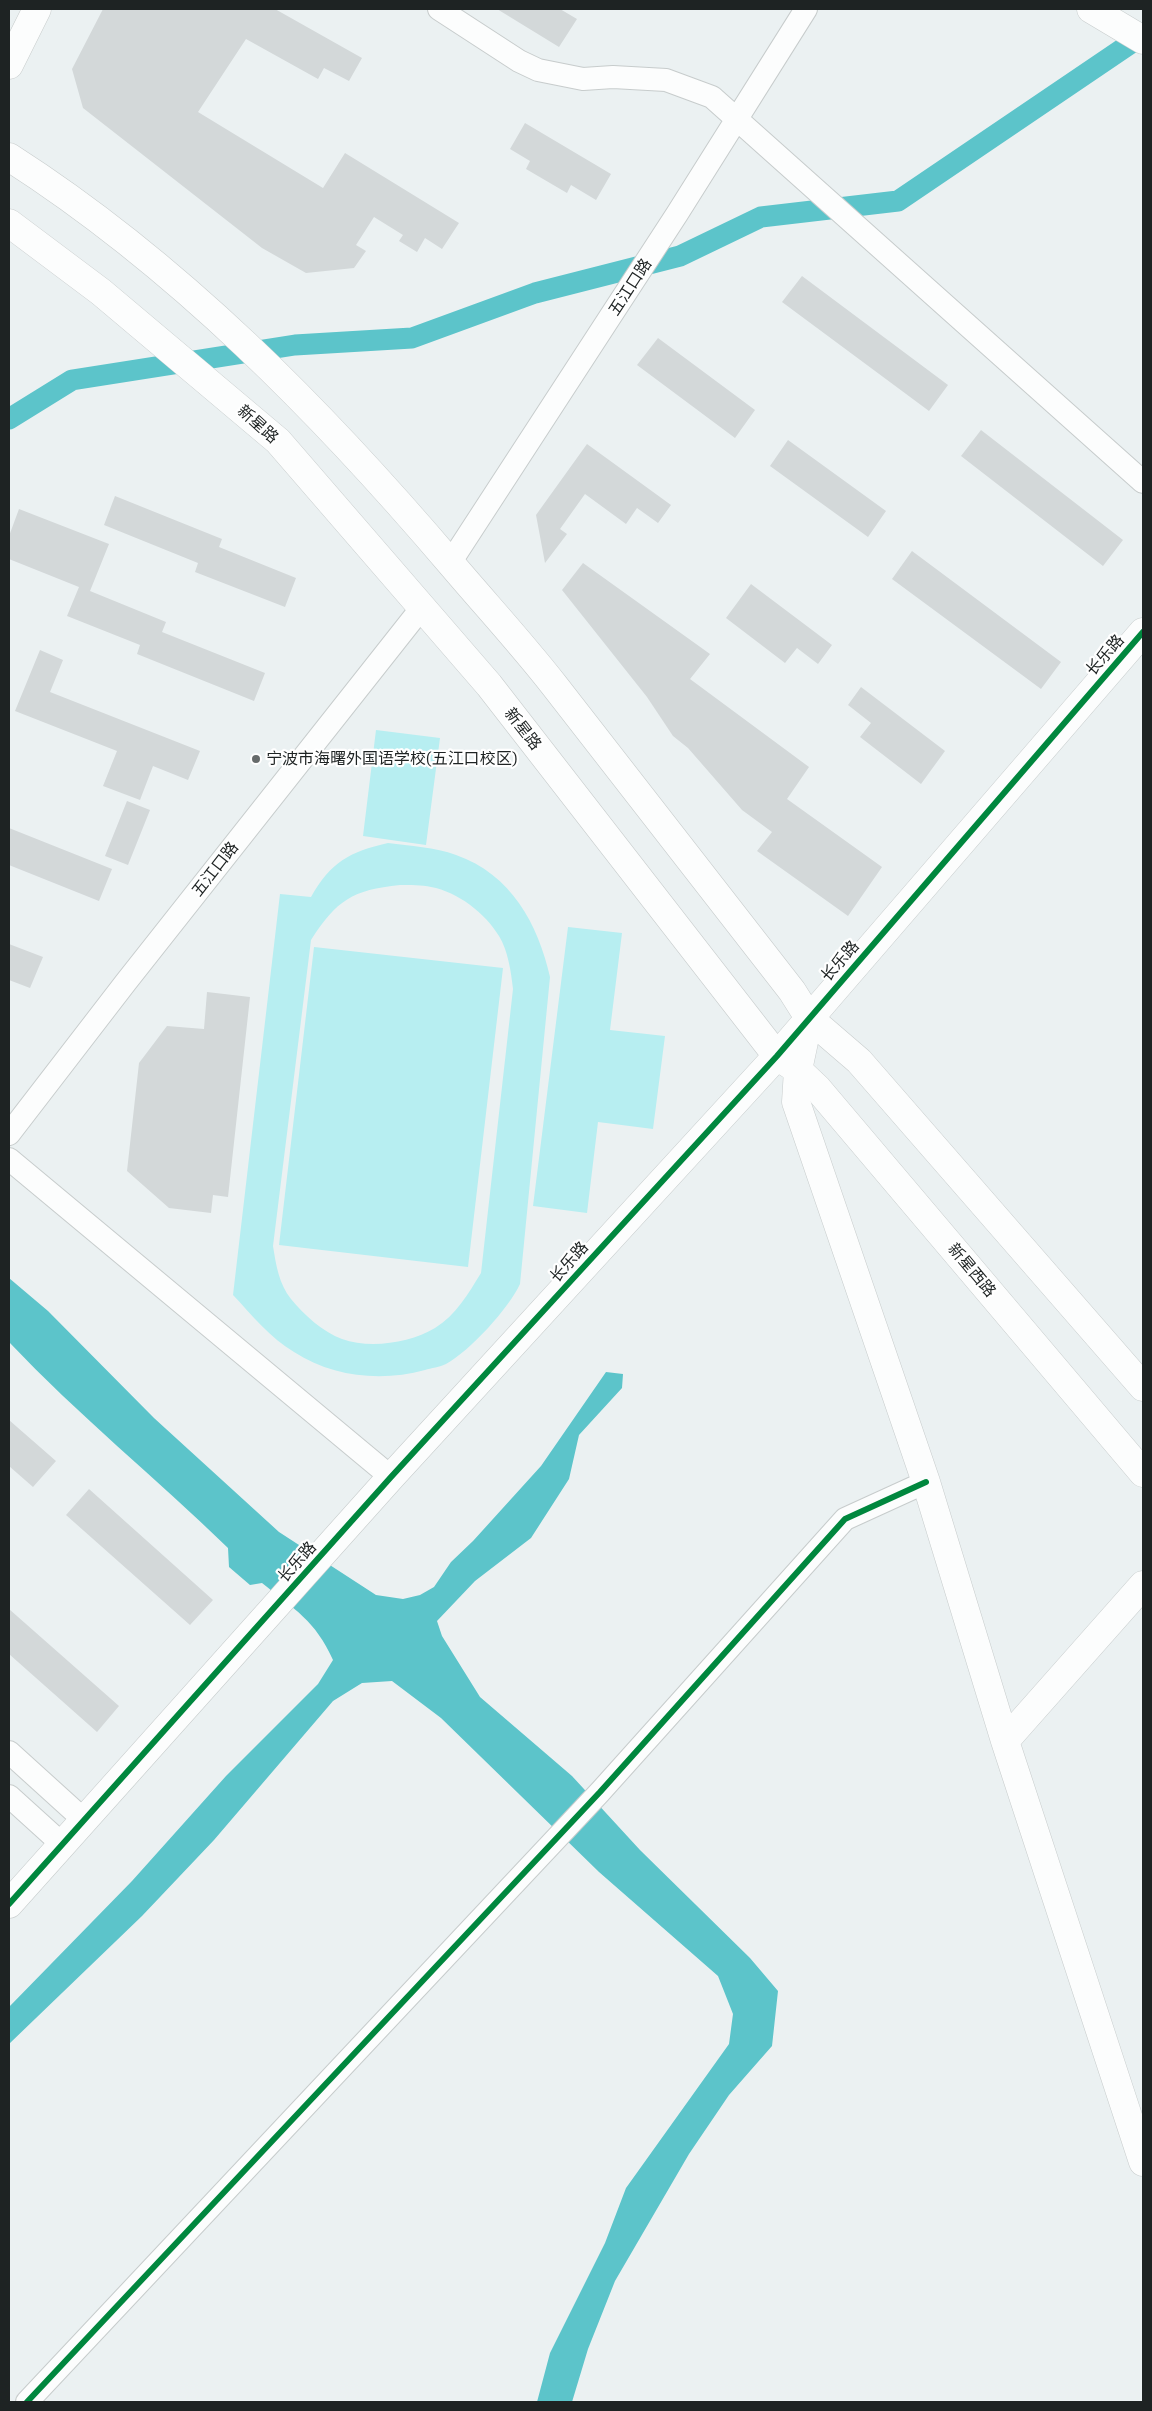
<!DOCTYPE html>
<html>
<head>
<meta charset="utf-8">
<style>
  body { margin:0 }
  #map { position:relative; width:1152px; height:2411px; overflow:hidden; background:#ebf1f2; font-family:"Exo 2",sans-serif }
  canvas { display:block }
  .frame { position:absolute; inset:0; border:10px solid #1e2323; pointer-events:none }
</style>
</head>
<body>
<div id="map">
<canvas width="1152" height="2411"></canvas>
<div class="frame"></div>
</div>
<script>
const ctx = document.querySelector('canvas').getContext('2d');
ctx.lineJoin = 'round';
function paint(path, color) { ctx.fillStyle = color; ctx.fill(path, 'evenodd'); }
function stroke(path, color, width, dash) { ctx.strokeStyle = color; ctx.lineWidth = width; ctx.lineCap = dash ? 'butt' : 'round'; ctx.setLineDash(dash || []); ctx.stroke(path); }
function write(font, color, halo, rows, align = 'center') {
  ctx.font = font + ' "Exo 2","Noto Sans SC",sans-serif'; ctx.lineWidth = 4.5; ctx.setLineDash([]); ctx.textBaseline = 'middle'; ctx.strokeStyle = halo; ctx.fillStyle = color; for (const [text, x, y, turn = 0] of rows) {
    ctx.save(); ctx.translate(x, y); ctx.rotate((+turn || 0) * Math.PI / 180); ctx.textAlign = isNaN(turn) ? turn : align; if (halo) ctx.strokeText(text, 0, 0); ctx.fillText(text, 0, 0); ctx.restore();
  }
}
const green = new Path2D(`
  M376,730L440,738L426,845L363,836Z
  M388,843C410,846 435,847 456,855C511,874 538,924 550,977L520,1284C509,1308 470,1351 446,1364C440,1367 431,1368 425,1370C381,1382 333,1377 294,1352C270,1338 252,1315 233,1295L280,894L311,897C331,862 349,852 388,843ZM400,885C410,885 422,885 431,887C458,892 485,913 499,936C508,951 511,971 513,989L481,1273C468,1294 456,1315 435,1328C410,1343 370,1349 342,1339C323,1332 304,1315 291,1299C279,1284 276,1265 273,1246L311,940C337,900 352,890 400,885Z
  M568,927L622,933L610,1030L665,1036L653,1129L598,1122L587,1213L533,1206Z
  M314,947L503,968L468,1267L279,1245Z`);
const water = new Path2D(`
  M9,1278L48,1311L154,1418L279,1532L376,1595L403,1599L420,1595L434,1587L451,1562L473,1541L541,1466L606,1372L623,1374L622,1388L579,1435L569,1479L531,1538L475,1581L437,1621L442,1636L480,1697L572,1776L640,1850L750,1958L778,1991L772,2046L729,2095L689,2154L615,2281L588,2349L572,2402H537L550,2353L605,2243L626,2188L729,2044L733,2014L718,1976L599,1872L441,1718L392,1681L362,1683L333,1701L214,1840L142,1916L9,2044V2007L132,1881L226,1776L318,1684L333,1660C315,1620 295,1610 262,1583L250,1585L229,1567L228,1548C156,1478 78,1415 9,1342Z`);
const canal = new Path2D(`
  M9,419L72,380L295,345L412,338L535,293L680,256L761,217L898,201L1143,35`);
const building = new Path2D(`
  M103,9H275L362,58L349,81L324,68L318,79L246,39L198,112L323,188L345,153L459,223L442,249L425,238L417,252L399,241L403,235L374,217L356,245L366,251L354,268L306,273L262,248L83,108L72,69Z
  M497,9H560L577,19L559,47Z
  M525,123L611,174L596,200L571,185L567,193L526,169L530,161L510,149Z
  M802,276L948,385L929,411L782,302Z
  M658,338L755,410L735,438L637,365Z
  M981,430L1123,540L1103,566L961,456Z
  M788,440L886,511L868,537L770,466Z
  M587,444L671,505L658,523L637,508L626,524L585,494L560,529L567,534L545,563L536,515Z
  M115,496L222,539L219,547L296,578L285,607L195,572L198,563L104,525Z
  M19,509L109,544L90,591L166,622L162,632L265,673L254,701L137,654L140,645L67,616L79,587L9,559V536Z
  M912,551L1061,662L1041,689L892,579Z
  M583,563L710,654L690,679L809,767L787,799L882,867L848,916L757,851L772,832L742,810L688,748L673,736L647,697L562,590Z
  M751,584L832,645L818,664L797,648L785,663L726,618Z
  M40,650L63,660L50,692L200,751L188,780L153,766L140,800L103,786L117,751L15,711Z
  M861,687L945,751L921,784L860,737L871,723L848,705Z
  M127,801L150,810L128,865L105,856Z
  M9,828L112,869L99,901L9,865Z
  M9,944L43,957L30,988L9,980Z
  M207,992L250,997L228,1197L213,1195L211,1213L169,1208L127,1171L139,1063L167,1026L204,1029Z
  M9,1420L56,1461L33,1487L9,1466Z
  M89,1489L213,1600L190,1625L66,1515Z
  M9,1609L119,1706L97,1732L9,1654Z`);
const minor = new Path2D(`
  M439,9L519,61L538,70L583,79L613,77L666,80L712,97L1143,482
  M450,563L677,214L806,9
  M9,1134L126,982L423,606
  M9,1159L391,1477
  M9,1752L84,1820
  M9,1796L62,1844
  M27,2402L600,1792L845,1519L926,1482`);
const tertiary = new Path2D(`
  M1091,9L1143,40
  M798,1070L796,1102L926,1482L1005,1741L1143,2162
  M1005,1741L1143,1585
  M9,1904L391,1477L777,1056L1143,632`);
const secondary = new Path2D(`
  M9,65L37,9`);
const primary = new Path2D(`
  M9,157C179,266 323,413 453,566C487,606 522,644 554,685C634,787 712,889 792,991L809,1018L798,1070
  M9,223L101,292L278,441L489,685L777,1056L798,1070L818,1089L1143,1473
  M809,1018L859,1061L1143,1387`);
const cycleway = new Path2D(`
  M9,1904L391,1477L777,1056L1143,632
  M27,2402L600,1792L845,1519L926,1482`);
const markers = [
  [256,759,5,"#666b6b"]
];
const streetNames = [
  ["五江口路",630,287,-57],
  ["新星路",258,424,42],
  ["长乐路",1105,655,-49],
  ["新星路",523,729,52],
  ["五江口路",215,869,-52],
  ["长乐路",840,961,-49],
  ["长乐路",569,1262,-48],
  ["新星西路",972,1270,50],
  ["长乐路",297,1562,-48]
];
const poiNames = [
  ["宁波市海曙外国语学校(五江口校区)",266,759]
];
paint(green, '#b7eef1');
paint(water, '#5cc4ca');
stroke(canal, '#5cc4ca', 21);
paint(building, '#d3d8d9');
stroke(minor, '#c7cccc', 24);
stroke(tertiary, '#c7cccc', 29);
stroke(secondary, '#c7cccc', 29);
stroke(primary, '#c7cccc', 29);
stroke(minor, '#fcfdfd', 22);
stroke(tertiary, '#fcfdfd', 28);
stroke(secondary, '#fcfdfd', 28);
stroke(primary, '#fcfdfd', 28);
stroke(cycleway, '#00873e', 6);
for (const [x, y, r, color] of markers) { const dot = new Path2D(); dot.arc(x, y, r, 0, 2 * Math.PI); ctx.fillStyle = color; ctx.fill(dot); stroke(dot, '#fff', 2); }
write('16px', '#1e2323', '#fff', streetNames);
write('16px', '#1e2323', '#fff', poiNames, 'left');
</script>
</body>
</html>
